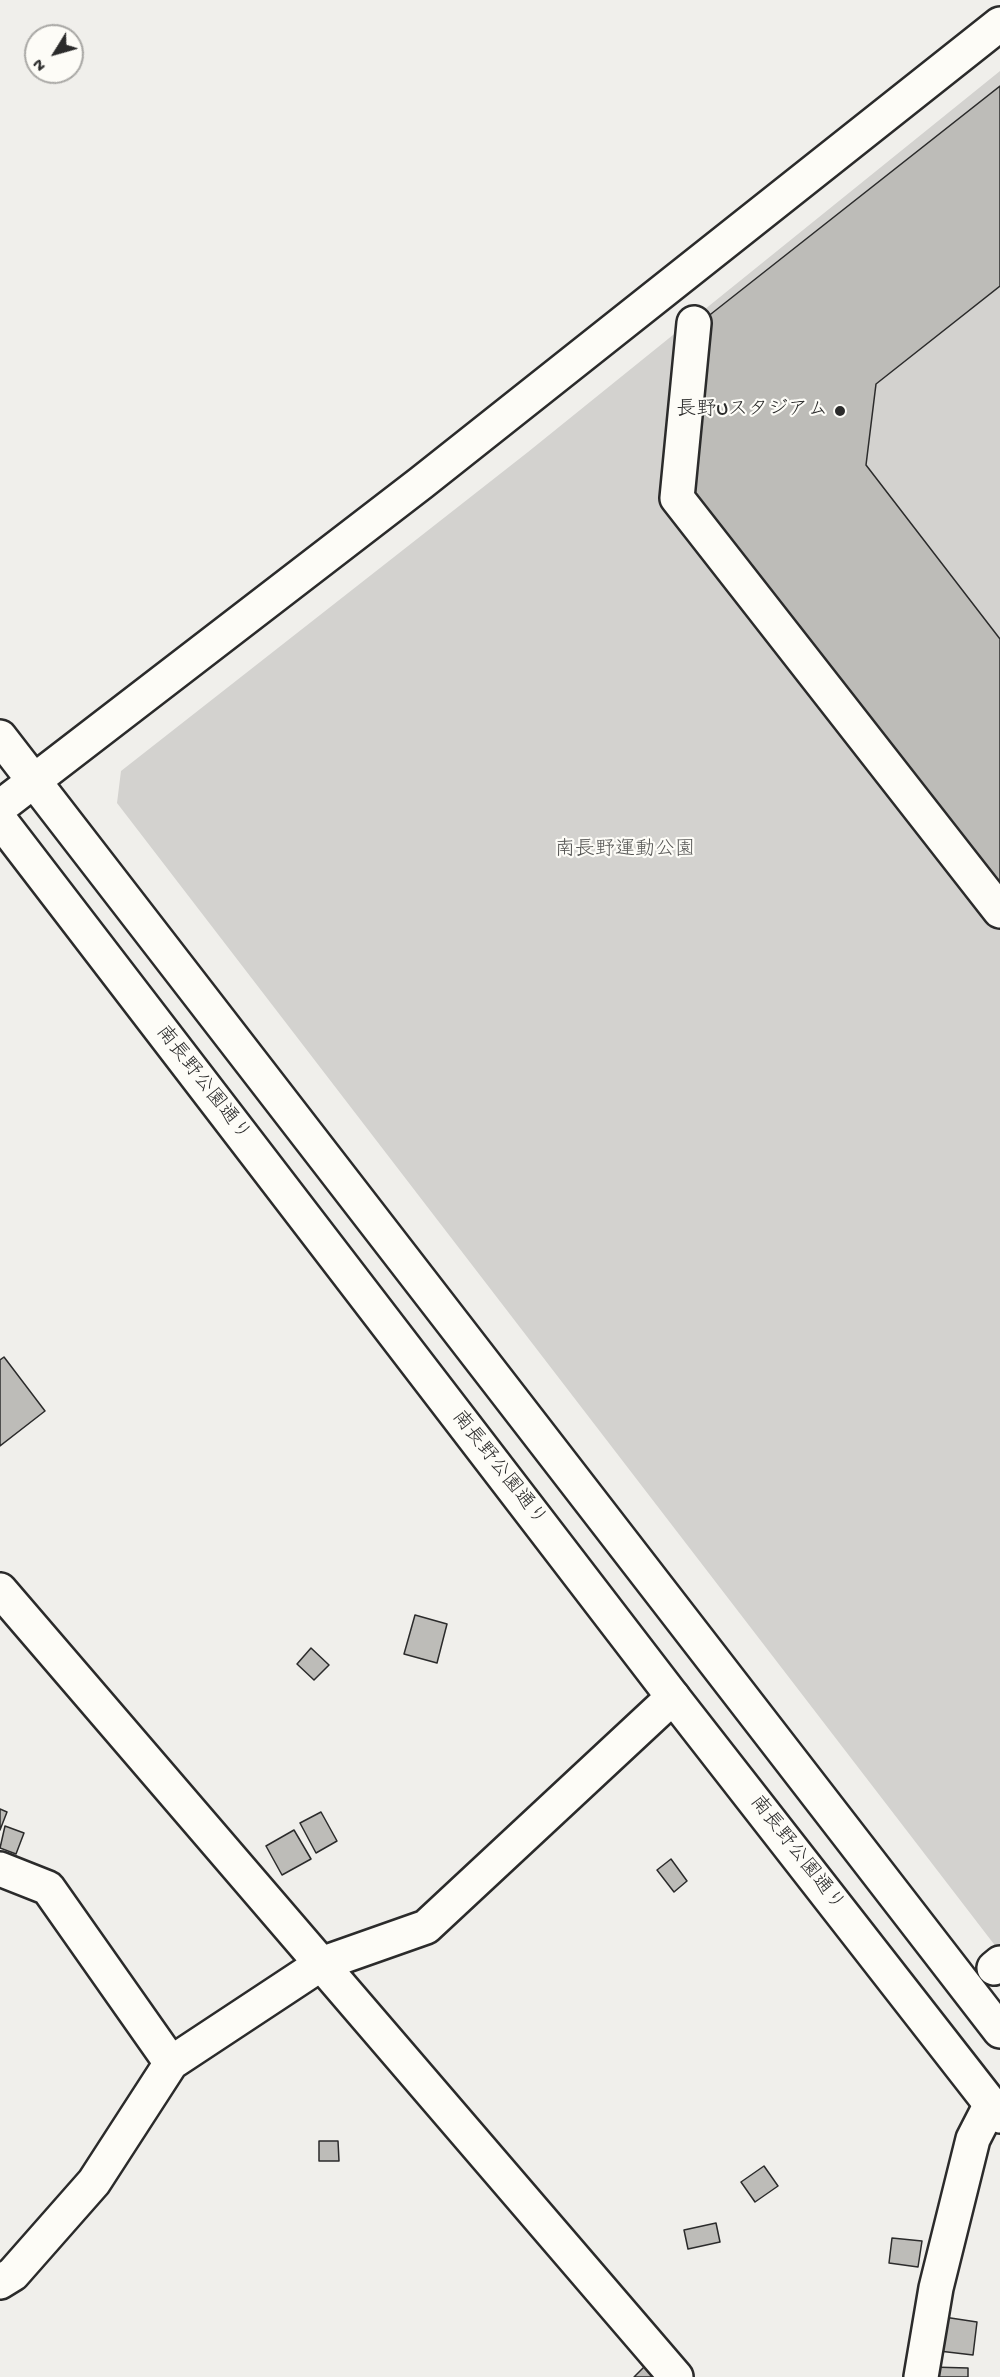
<!DOCTYPE html>
<html>
<head>
<meta charset="utf-8">
<style>
  body { margin:0 }
  #map { position:relative; width:1000px; height:2377px; overflow:hidden; background:#f0efeb; font-family:"Gochi Hand",sans-serif }
  canvas { display:block }
  .north { position:absolute; left:24px; top:24px; width:60px; height:60px; box-sizing:border-box; background:#fdfcf7; border:2px solid #a9a8a5; border-radius:50%; rotate:233deg; font-size:16px; font-weight:700; line-height:24px; text-align:center; color:#2b2b2b }
  .north::after { content:''; display:block; margin:auto; width:21px; height:27px; background:#2b2b2b; clip-path:polygon(50% 0,100% 100%,50% 72%,0 100%) }
</style>
</head>
<body>
<div id="map">
<canvas width="1000" height="2377"></canvas>
<div class="north">N</div>
</div>
<script>
const ctx = document.querySelector('canvas').getContext('2d');
ctx.lineJoin = 'round';
function paint(path, color) { ctx.fillStyle = color; ctx.fill(path, 'evenodd'); }
function stroke(path, color, width, dash) { ctx.strokeStyle = color; ctx.lineWidth = width; ctx.lineCap = dash ? 'butt' : 'round'; ctx.setLineDash(dash || []); ctx.stroke(path); }
function write(font, color, halo, rows, align = 'center') {
  ctx.font = font + ' "Gochi Hand","Klee One",sans-serif'; ctx.lineWidth = 4.5; ctx.setLineDash([]); ctx.textBaseline = 'middle'; ctx.strokeStyle = halo; ctx.fillStyle = color; for (const [text, x, y, turn = 0] of rows) {
    ctx.save(); ctx.translate(x, y); ctx.rotate((+turn || 0) * Math.PI / 180); ctx.textAlign = isNaN(turn) ? turn : align; if (halo) ctx.strokeText(text, 0, 0); ctx.fillText(text, 0, 0); ctx.restore();
  }
}
const green = new Path2D(`
  M1000,71V1952L117,803L121,771L528,452Z`);
const building = new Path2D(`
  M1000,86V286L876,384L866,465L1000,639V895L680,490L697,325Z
  M4,1357L45,1411L0,1446V1360Z
  M415,1615L447,1624L437,1663L404,1654Z
  M311,1648L329,1665L314,1680L297,1664Z
  M0,1809L7,1812L0,1830Z
  M321,1812L337,1841L316,1853L300,1823Z
  M5,1826L24,1833L16,1854L0,1848Z
  M294,1830L311,1859L282,1875L266,1846Z
  M671,1859L687,1881L674,1892L657,1870Z
  M319,2141H338L339,2161H319Z
  M764,2166L778,2186L755,2202L741,2182Z
  M716,2223L720,2242L688,2249L684,2230Z
  M892,2238L922,2241L918,2267L889,2263Z
  M944,2317L977,2322L973,2355L939,2351Z
  M646,2365L657,2377H634Z
  M931,2367L968,2368V2377H931Z`);
const pedestrian = new Path2D(`
  M694,323L677,498L1000,911
  M994,1968L1000,1963`);
const minor = new Path2D(`
  M0,1590L676,2377
  M0,1869L48,1888L171,2063
  M0,2282L13,2274L94,2182L171,2063L321,1964L426,1927L673,1697
  M921,2377L936,2288L973,2139L991,2104`);
const tertiary = new Path2D(`
  M0,737L1000,2031
  M0,807L421,483L1000,24
  M0,820L673,1697L1000,2116`);
const markers = [
  [840,411,6,"#2b2b2b"]
];
const poiNames = [
  ["長野Uスタジアム",828,411]
];
const parkNames = [
  ["南長野運動公園",625,851]
];
const streetNames = [
  ["南長野公園通り",202,1084,52],
  ["南長野公園通り",498,1469,52],
  ["南長野公園通り",796,1854,52]
];
paint(green, '#d3d2cf');
paint(building, '#bdbcb8');
stroke(building, '#2b2b2b', 1.5);
stroke(pedestrian, '#2b2b2b', 38);
stroke(minor, '#2b2b2b', 38);
stroke(tertiary, '#2b2b2b', 38);
stroke(pedestrian, '#fdfcf7', 33);
stroke(minor, '#fdfcf7', 33);
stroke(tertiary, '#fdfcf7', 33);
for (const [x, y, r, color] of markers) { const dot = new Path2D(); dot.arc(x, y, r, 0, 2 * Math.PI); ctx.fillStyle = color; ctx.fill(dot); stroke(dot, '#fdfcf7', 2); }
write('20px', '#2b2b2b', '#fdfcf7', poiNames, 'right');
write('20px', '#555554', '#fdfcf7', parkNames);
write('20px', '#2b2b2b', '#fdfcf7', streetNames);
</script>
</body>
</html>
